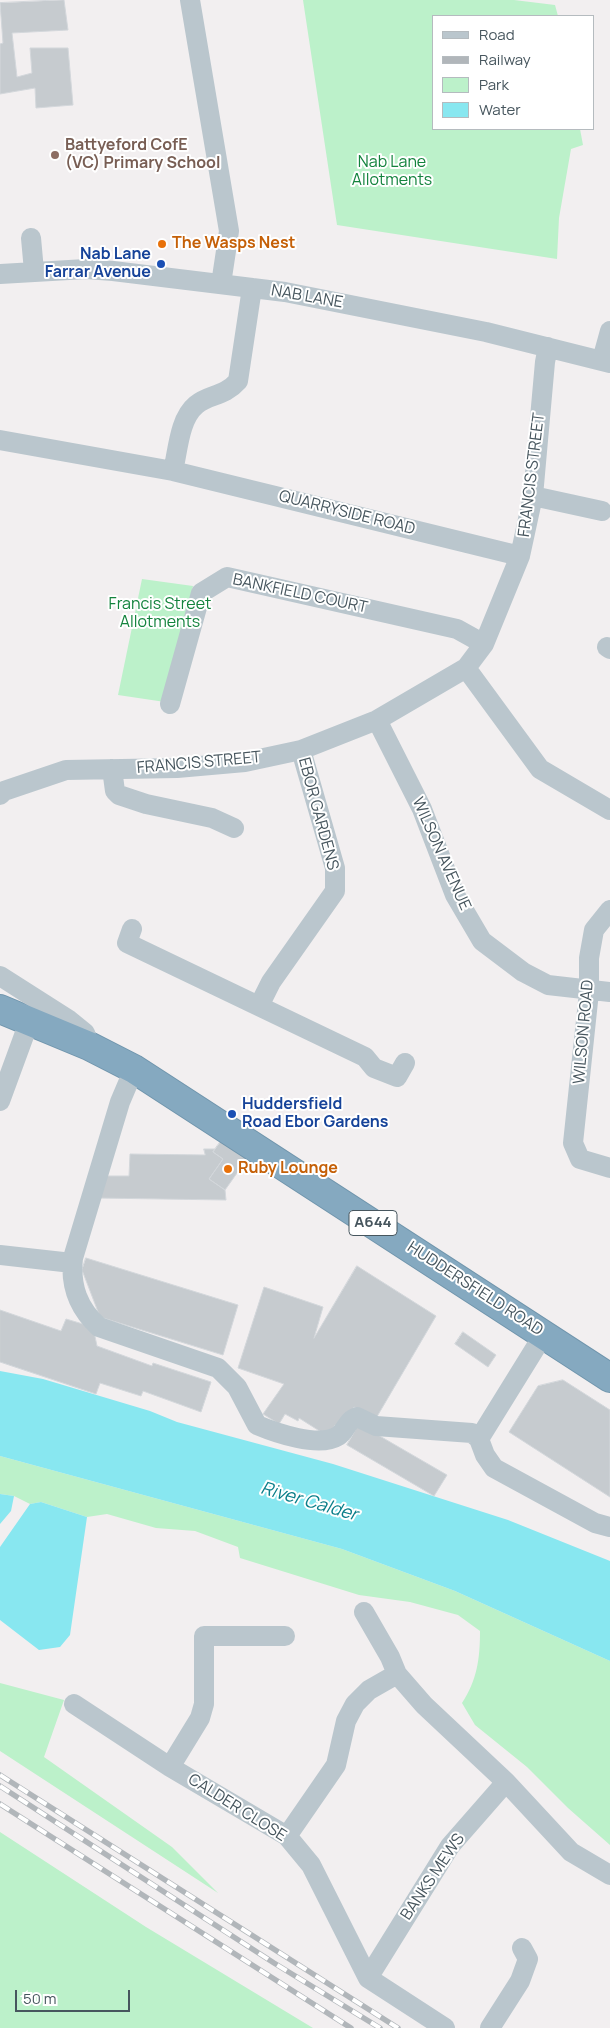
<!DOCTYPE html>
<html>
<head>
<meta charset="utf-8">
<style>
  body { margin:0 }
  #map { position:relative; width:610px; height:2028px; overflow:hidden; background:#f2eff0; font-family:Manrope,sans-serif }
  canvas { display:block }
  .legend { position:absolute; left:432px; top:15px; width:162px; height:115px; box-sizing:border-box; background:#fff; border:1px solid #b5bbbf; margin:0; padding:6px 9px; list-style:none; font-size:15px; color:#47565e }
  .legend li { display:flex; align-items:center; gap:10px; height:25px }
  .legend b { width:25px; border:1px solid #b5bbbf }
  .scale { position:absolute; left:15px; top:1990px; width:115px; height:22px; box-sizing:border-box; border:2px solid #47565e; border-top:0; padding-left:6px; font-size:15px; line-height:18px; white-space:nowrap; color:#47565e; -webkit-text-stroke:4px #fff; paint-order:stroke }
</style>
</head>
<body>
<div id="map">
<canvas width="610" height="2028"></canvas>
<ul class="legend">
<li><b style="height:6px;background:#bac6cd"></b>Road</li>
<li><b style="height:6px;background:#b1b6ba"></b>Railway</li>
<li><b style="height:14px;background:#bcf1ca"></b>Park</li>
<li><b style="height:14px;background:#88e7f0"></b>Water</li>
</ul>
<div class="scale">50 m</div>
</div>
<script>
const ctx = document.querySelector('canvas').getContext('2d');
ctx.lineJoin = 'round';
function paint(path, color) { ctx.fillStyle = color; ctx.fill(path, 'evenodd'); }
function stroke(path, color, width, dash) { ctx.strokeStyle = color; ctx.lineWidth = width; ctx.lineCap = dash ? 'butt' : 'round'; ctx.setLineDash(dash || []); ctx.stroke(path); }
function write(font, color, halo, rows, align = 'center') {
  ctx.font = font + ' Manrope,sans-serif'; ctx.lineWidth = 4; ctx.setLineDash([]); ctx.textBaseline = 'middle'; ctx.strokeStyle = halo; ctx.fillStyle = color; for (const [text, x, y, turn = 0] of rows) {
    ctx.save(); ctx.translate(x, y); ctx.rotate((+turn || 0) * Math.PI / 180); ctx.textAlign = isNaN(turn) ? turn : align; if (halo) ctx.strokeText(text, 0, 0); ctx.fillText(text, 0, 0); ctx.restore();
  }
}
const green = new Path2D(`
  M303,0H514L555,5L558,16H434V129H580L583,145L571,149L559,218L557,259L337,225Z
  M142,579L193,586L165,702L118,695Z
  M0,1456L342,1549L455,1591L610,1661V1845L568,1808L527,1767L475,1725L462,1703C477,1680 480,1659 480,1631L458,1615L410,1602L359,1595L240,1558L238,1547L195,1531L156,1528L107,1514L87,1517L41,1502L30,1504L14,1496L0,1494Z
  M0,1683L64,1700L44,1757L172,1847L218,1893L0,1751Z
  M0,1832L146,1927L313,2028H0Z`);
const water = new Path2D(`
  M0,1371L43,1379L150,1411L177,1422L333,1464L508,1520L610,1561V1661L455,1591L342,1549L0,1456Z
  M0,1494L14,1496L11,1511L0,1524Z
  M41,1502L87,1517L70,1635L60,1647L39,1650L0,1620V1547L30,1504Z`);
const building = new Path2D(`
  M64,0L68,30L12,33L17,77L32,73L30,48H68L73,105L36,108L35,88L0,94V44L3,43L0,3Z
  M221,1141L247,1159L225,1190L209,1179L223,1159L213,1152Z
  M204,1149H215L213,1152L223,1159L209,1179L225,1190L226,1200L98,1198L105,1176H129L130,1154L205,1155Z
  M86,1258L238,1305L223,1355L100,1317L82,1270Z
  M357,1266L436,1316L375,1420L354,1407L341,1429L335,1425L329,1437L299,1418L298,1421L285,1414L279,1424L263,1414L284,1384L238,1368L264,1287L323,1307L314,1338Z
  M0,1310L61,1331L66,1319L93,1327L97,1346L152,1366L153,1363L211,1382L201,1412L143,1391L141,1396L100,1383L96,1394L0,1362Z
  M463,1332L496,1355L488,1367L455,1344Z
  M563,1380L610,1410V1497L509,1432L538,1386Z
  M359,1424L447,1475L434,1496L347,1445Z`);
const minor = new Path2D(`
  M190,0L229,231L221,284
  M31,238L34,271
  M0,274L86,269L113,271L285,292L486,332L610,363
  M602,360L610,331
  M0,440L173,471L520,556
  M173,471C178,451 179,419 196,405C209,394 224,397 238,381L252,288
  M533,496L602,511
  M607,647L610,649
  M466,668L540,769L610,810
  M170,704L201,593L227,577L457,629L484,644
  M377,720L422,809L455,895L482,941L523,972L548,985L610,992
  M112,769L115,791L119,795L146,804L212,818L234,828
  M0,795L4,791L66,770L177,768L245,762L301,750L377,720L466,668L484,644L520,556L533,496L545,362L548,347
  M610,910L594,930L589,958V992L573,1143L580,1159L610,1168
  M132,929L127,943L365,1057L374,1068L397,1077L405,1063
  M0,976L69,1020L85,1033L89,1046
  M259,1006L271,982L335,891V868L301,750
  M134,1069L120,1102L73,1258C70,1286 78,1308 99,1327L218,1368L237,1387L257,1425C276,1433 319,1448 338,1436C346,1431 347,1420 357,1417L376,1426L472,1433L479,1439L544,1334
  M0,1101L29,1022
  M0,1255L72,1263
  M479,1439L485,1455L494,1468L595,1523L610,1527
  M364,1612L390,1657L397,1674L424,1705L506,1782L571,1852L610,1875
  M74,1704L170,1767L287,1836L311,1865L368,1978L445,2028
  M170,1767L200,1718L204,1704V1636H285
  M287,1836L336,1765L346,1721L355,1704L369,1690L397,1674
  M368,1978L450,1846L506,1782
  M490,2028L520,1981L528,1959L522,1948`);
const highway = new Path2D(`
  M0,1009L89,1046L134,1069L610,1378`);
const rail = new Path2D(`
  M0,1775L398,2028
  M0,1786L274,1963L380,2028
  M0,1804L351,2028`);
const markers = [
  [55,155,5,"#8d6e63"],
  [162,244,5,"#e8710a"],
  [161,264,5,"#1a4fb4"],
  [232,1114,5,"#1a4fb4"],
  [228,1169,5,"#e8710a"]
];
const shields = [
  [373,1223,48]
];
const shieldNames = [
  ["A644",373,1223]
];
const educationNames = [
  ["Battyeford CofE",65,146],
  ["(VC) Primary School",65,164]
];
const parkNames = [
  ["Nab Lane",392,163],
  ["Allotments",392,181],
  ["Francis Street",160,605],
  ["Allotments",160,623]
];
const foodNames = [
  ["The Wasps Nest",172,244],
  ["Ruby Lounge",238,1169]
];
const transitNames = [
  ["Nab Lane",151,255],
  ["Farrar Avenue",151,273],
  ["Huddersfield",242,1105,"left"],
  ["Road Ebor Gardens",242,1123,"left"]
];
const streetNames = [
  ["NAB LANE",307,297,10],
  ["FRANCIS STREET",532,475,-83],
  ["QUARRYSIDE ROAD",347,513,14],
  ["BANKFIELD COURT",300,594,12],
  ["FRANCIS STREET",199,763,-5],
  ["EBOR GARDENS",318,814,75],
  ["WILSON AVENUE",441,854,66],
  ["WILSON ROAD",584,1032,-85],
  ["HUDDERSFIELD ROAD",475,1289,33],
  ["CALDER CLOSE",237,1808,32],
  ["BANKS MEWS",433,1877,-56]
];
const waterNames = [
  ["River Calder",309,1502,16]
];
paint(green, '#bcf1ca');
paint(water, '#88e7f0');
paint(building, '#c6cbcf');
stroke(building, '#d3d7db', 1);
stroke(highway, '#7095ac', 30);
stroke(minor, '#bac6cd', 20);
stroke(highway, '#85a9c0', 28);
stroke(rail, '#b1b6ba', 5.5);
stroke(rail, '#fff', 4, [11]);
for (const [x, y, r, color] of markers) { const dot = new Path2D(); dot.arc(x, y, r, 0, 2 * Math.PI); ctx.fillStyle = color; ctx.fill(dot); stroke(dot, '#fff', 2); }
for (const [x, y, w] of shields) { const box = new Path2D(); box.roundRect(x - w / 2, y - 12.5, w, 25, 4); ctx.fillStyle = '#fff'; ctx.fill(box); stroke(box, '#47565e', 1); }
write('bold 15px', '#47565e', null, shieldNames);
write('bold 16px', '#785e54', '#fff', educationNames, 'left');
write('16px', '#13833d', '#fff', parkNames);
write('bold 16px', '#c56008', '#fff', foodNames, 'left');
write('bold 16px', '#164399', '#fff', transitNames, 'right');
write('16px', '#47565e', '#fff', streetNames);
write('italic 18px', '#0a7e89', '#fff', waterNames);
</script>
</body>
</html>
